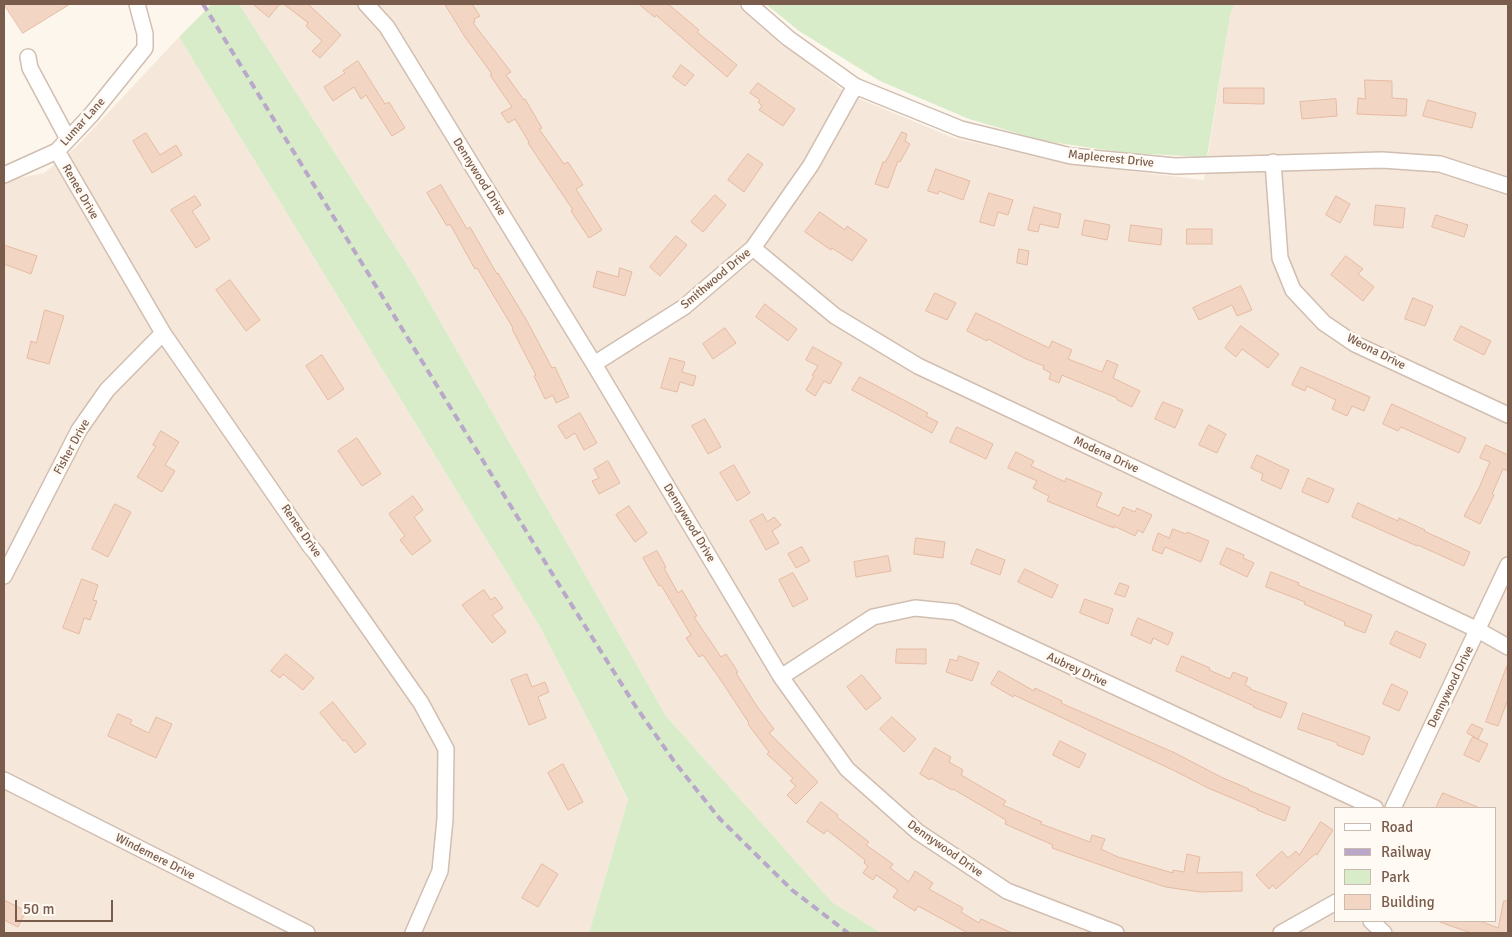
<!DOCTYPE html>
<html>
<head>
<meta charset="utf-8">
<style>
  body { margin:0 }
  #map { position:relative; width:1512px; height:937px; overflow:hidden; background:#fdf6ec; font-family:Signika,sans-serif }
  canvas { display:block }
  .frame { position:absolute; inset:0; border:5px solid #7a5c4d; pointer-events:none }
  .legend { position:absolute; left:1334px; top:807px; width:162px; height:115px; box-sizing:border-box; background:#fffaf3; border:1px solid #cabbb1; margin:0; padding:6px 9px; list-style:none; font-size:15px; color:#7a5c4d }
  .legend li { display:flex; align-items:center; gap:10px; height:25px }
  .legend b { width:25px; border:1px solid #cabbb1 }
  .scale { position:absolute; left:15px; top:900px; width:98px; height:22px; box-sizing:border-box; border:2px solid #7a5c4d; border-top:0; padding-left:6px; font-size:15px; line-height:18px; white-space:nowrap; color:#7a5c4d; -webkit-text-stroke:4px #fffaf3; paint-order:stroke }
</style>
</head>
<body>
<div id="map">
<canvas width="1512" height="937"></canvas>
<div class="frame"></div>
<ul class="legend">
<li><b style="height:6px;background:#fff"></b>Road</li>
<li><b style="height:6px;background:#b9a8c9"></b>Railway</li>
<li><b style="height:14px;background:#d8ecc9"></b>Park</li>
<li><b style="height:14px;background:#f3d5c3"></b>Building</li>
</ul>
<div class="scale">50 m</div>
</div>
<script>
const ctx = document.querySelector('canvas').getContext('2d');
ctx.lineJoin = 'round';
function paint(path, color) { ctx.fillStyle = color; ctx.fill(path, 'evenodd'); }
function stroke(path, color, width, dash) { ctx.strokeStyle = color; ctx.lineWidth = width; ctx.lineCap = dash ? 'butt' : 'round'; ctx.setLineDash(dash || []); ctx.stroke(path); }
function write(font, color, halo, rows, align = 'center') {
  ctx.font = font + ' Signika,sans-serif'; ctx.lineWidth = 5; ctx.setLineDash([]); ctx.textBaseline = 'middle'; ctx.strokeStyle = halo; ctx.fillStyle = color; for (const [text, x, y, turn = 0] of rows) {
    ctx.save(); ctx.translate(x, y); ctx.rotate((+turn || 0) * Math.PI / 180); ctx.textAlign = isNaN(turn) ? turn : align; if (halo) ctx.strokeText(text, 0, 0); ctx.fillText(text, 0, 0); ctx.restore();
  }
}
const residential = new Path2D(`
  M239,4H739L785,44L841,89L860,99L954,138L1064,163L1204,180L1230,16L1234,4H1508V933H881L832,902L666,716L413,274ZM1336,808H1496V921H1336Z
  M179,37L540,627L596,735L628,801L589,933H4V181L44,173L76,147Z`);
const green = new Path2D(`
  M212,4H239L413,274L666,716L832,902L881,933H589L628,800L596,735L540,627L179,37Z
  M766,4H1234L1230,16L1207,157L1127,153L1044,141L969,119L880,81L799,31Z`);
const building = new Path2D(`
  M4,4H70L23,33Z
  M253,4H280L269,17Z
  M284,4H308L341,35L320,58L312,51L322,41L306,26L308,23Z
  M445,4H472L480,16L474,19L475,22L473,23L511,72L506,75L524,100L525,99L542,128L539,129L564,164L568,162L583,185L576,189L602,230L589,238L571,211L573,210L528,143L529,142L515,119L508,123L501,113L512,107L490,75L492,74L465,37Z
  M639,4H668L699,30L697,32L737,65L727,77L656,15L655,17Z
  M358,61L385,104L389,102L405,128L392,136L366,95L361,99L354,87L333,101L324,87L345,73L343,71Z
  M681,65L694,75L685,86L673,77Z
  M1365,80L1392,81V98L1407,99L1406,116L1357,114L1358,98L1365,99Z
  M758,83L795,109L783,126L759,110L762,106L758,102L760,100L750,93Z
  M1224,88H1264V104L1224,103Z
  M1336,99L1337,116L1302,119L1300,102Z
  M1428,100L1476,113L1472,128L1423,116Z
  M902,132L907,134L905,141L910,144L900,162L898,161L888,188L875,184L883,162H885Z
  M146,133L160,155L176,145L182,155L152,173L133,141Z
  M748,154L763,164L744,192L728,180Z
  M936,169L970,181L963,200L939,191L938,194L928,191Z
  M441,185L467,229L470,227L497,274L498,273L527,321L552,368L555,367L569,397L556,403L553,395L545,399L534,376L536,375L512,329L513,328L477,268L475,269L450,224L447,226L427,193Z
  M989,193L1013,200L1008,215L998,212L994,226L980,222Z
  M715,195L726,205L703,232L691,222Z
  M195,196L201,205L192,211L210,239L196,248L171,210Z
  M1336,196L1350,204L1340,223L1326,215Z
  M1376,205L1405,208L1403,228L1374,225Z
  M1034,207L1061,214L1058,228L1040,224L1038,232L1028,230Z
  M820,212L845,230L847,226L867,240L852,261L832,248L831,250L805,232Z
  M1436,215L1468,225L1464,237L1432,227Z
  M1085,220L1110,225L1107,240L1082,235Z
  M1131,225L1162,229L1161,245L1129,241Z
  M1187,229H1212V244H1187Z
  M676,236L687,245L660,276L650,267Z
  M4,245L37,256L31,274L4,264Z
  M1019,249L1029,251L1027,265L1017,263Z
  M1346,256L1363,269L1358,274L1374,287L1363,301L1331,275Z
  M620,268L632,272L625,296L593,287L597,271L618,277Z
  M230,280L260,320L246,331L216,290Z
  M1241,286L1252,310L1237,316L1232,305L1199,320L1193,308Z
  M935,293L956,303L947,320L926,311Z
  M1413,298L1433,306L1425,326L1405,319Z
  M765,304L797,329L788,341L756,317Z
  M45,310L64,316L49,364L27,358L31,341L36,343Z
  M976,313L1049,348L1052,341L1072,350L1068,359L1102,372L1107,360L1118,365L1113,378L1140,391L1132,407L1117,400V398L1062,375L1059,383L1049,379L1051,373L1043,369L1044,366L1026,359L988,339L987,341L967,331Z
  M1241,326L1279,354L1268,368L1242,349L1236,357L1225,348Z
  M1461,326L1491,341L1484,355L1454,340Z
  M725,328L736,343L713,359L703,344Z
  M813,347L842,363L830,384L824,381L815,396L806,390L814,376L812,375L818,366L806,360Z
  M322,355L344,389L328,400L306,366Z
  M670,358L685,362L682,372L696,376L693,386L680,382L677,392L661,388Z
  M1301,367L1370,397L1364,411L1352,406L1347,416L1332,409L1336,400L1307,386L1305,391L1292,385Z
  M860,377L928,413L926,416L938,422L932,433L852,390Z
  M1163,402L1183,410L1175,428L1155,419Z
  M1392,404L1466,438L1459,453L1401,427L1398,431L1383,424Z
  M580,413L597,443L584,450L575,433L566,439L558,426Z
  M705,419L721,447L708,454L692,426Z
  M1209,425L1226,434L1217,453L1199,445Z
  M957,427L993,444L986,459L950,442Z
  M161,431L179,442L165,465L175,471L162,492L137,477L156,446L153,445Z
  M357,438L381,474L362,486L338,451Z
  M1486,445L1508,455V471L1503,469L1492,494L1494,495L1480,524L1464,516L1479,488L1490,462L1480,458Z
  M1016,452L1034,461L1031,466L1065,482L1066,478L1102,493L1096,506L1119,516L1123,507L1135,512L1137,508L1152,515L1143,533L1138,530L1135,536L1114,526V528L1047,501L1049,496L1033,488L1037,481L1008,468Z
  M1257,455L1289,470L1281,489L1261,480L1263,474L1251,468Z
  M608,461L620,483L599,494L592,481L599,478L594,469Z
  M734,465L750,493L737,501L720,473Z
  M1308,478L1334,489L1328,503L1302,492Z
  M413,496L423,510L414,517L431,541L412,555L400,540L405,536L389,514Z
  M1358,503L1398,521L1399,518L1425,530L1424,531L1470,552L1464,566L1418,545L1417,546L1352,517Z
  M115,504L131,512L108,557L92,549Z
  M629,506L647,533L635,542L616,515Z
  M763,514L767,522L774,517L781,525L772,531L779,543L766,550L750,521Z
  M1173,529L1186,534L1187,532L1209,541L1201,562L1165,547L1162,554L1152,550L1158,533L1169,538Z
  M916,538L945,542L943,558L914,554Z
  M802,547L810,561L796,568L788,554Z
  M1227,548L1244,555L1243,558L1254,563L1247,577L1220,564Z
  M977,549L1005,560L1000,575L971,564Z
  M657,551L666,567L664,568L678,593L682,590L697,616L694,617L721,657L726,654L738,672L736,673L758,708L774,729L769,733L818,782L796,804L787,795L796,786L790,781L793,778L767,754L769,752L748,724L749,723L722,682L703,655L699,657L686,638L691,635L661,585L659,586L643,558Z
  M888,556L891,571L856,577L854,562Z
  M1025,569L1058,585L1052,598L1018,582Z
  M1271,572L1299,583L1298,585L1372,615L1365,633L1344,625L1345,622L1304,604L1305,602L1266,587Z
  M793,573L808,599L793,607L779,580Z
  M82,579L98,585L93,600L97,601L90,620L84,618L79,634L63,628Z
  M1120,583L1129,586L1125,597L1115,594Z
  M484,590L491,600L495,597L503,608L492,615L506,632L492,643L462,605L476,595Z
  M1085,599L1113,609L1108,624L1080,613Z
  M1138,618L1173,633L1168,645L1153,638L1151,644L1131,635Z
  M1396,631L1426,644L1420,658L1390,644Z
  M897,649H926V664L896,663Z
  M286,654L314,678L303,690L283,674L280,678L271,671Z
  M959,656L979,663L972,681L946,672L950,659L957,661Z
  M1182,656L1210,668L1209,670L1230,679L1233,672L1248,678L1245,685L1251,688L1250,689L1287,703L1281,718L1253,707L1254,706L1176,671Z
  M1507,666L1508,699L1498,726L1486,722Z
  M999,671L1034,691L1035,688L1062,701L1061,703L1175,753L1221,777L1249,789L1248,790L1290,807L1285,821L1257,810L1258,809L1208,788L1177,772L1014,695L1013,697L991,684Z
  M527,674L532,687L545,682L549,692L538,697L546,718L529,725L511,680Z
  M862,675L881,698L866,710L847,687Z
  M1392,684L1408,692L1399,711L1383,704Z
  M333,702L366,744L355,753L345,740L343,741L320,713Z
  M1303,713L1370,737L1363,755L1337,745L1338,743L1298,729Z
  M118,714L132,720L130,724L149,733L156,717L172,724L156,758L108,736Z
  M892,717L916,739L904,752L880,729Z
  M1472,724L1483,729L1478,739L1467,733Z
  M1473,737L1488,744L1479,762L1464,755Z
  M1060,741L1086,754L1079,768L1053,755Z
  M935,748L951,757L949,762L963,770L961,775L1006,801L1003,805L1042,822L1041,824L1090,842L1092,835L1105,839L1101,849L1118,857L1173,873V870L1184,872L1187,854L1200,857L1197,873L1242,872V891L1200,892L1166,887L1129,875L1052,848L1053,845L1005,824L1006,820L953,789L952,790L931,778L930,780L920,774Z
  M563,764L583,802L568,810L548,773Z
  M1443,793L1480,808H1436Z
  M821,802L838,815L837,817L869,842L866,845L893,864L890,868L909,882L915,871L933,883L929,889L963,908L961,912L979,923L981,919L1012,933H968L918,906L915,911L893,897L898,890L876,875L873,880L863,873L868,866L864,863L865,860L827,830L824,834L807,822Z
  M1321,822L1333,830L1317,855L1315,854L1276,889L1273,885L1269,889L1256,875L1282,851L1288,858L1296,851L1299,855Z
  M542,864L558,874L538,907L522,898Z
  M4,900L26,911L18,927L4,920Z
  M1504,901H1508V933H1471L1440,922L1441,921H1480L1498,928Z`);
const minor = new Path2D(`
  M366,4L387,27L594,364L781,677L847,769L918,832L1007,891L1116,933
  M749,4L788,38L855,86L961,129L1071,156L1175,166L1382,160L1440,164L1508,186
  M28,57L30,68L68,139
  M57,151L163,333L310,546L316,553L421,703L446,749L445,819L440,871L413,933
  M1273,162L1280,258L1293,290L1324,323L1355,344L1508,415
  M4,175L57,151L91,115L145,48V34L137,4
  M753,248L835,316L918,366L1478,630L1508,647
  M594,364L684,307L753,248L811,165L855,86
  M4,576L79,430L107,390L163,333
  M781,677L873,617L915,608L955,612L1375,808
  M4,780L307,933
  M1393,808L1508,565
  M1371,921L1384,933
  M1281,933L1336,902`);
const rail = new Path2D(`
  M203,4L561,588L636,707L676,764L720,819L792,890L848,933`);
const streetNames = [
  ["Lumar Lane",83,122,-48],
  ["Maplecrest Drive",1111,159,6],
  ["Dennywood Drive",479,177,58],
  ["Renee Drive",80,192,60],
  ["Smithwood Drive",716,279,-40],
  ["Weona Drive",1376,352,27],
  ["Fisher Drive",72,447,-61],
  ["Modena Drive",1106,455,25],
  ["Dennywood Drive",689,523,59],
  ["Renee Drive",301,531,55],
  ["Aubrey Drive",1077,670,25],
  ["Dennywood Drive",1451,687,-64],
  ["Dennywood Drive",945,849,35],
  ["Windemere Drive",155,857,27]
];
paint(residential, '#f5e8da');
paint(green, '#d8ecc9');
paint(building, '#f3d5c3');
stroke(building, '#e6bba3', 1);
stroke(minor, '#d1beb0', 18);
stroke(minor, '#fff', 15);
stroke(rail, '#b9a8c9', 4, [8, 5]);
write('12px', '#7a5c4d', '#fffaf3', streetNames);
</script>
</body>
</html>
